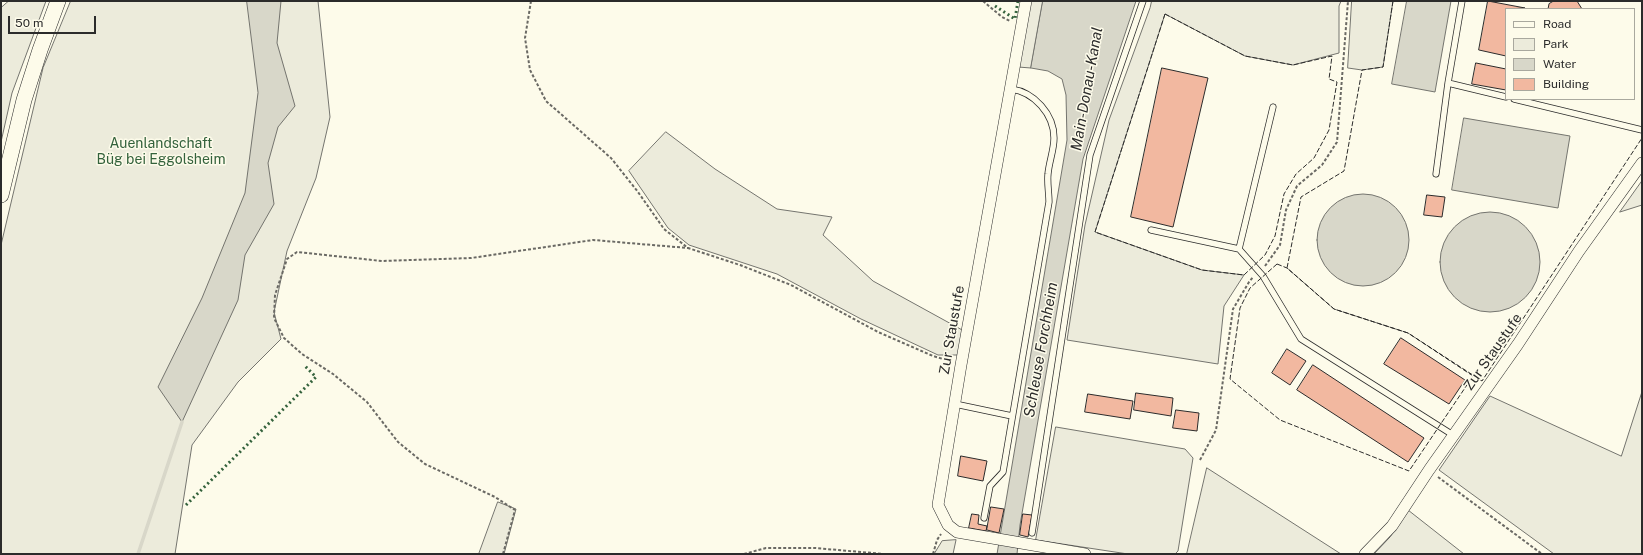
<!DOCTYPE html>
<html>
<head>
<meta charset="utf-8">
<style>
  body { margin:0 }
  #map { position:relative; width:1643px; height:555px; overflow:hidden; background:#fdfbea; font-family:"Public Sans",sans-serif }
  canvas { display:block }
  .frame { position:absolute; inset:0; border:2px solid #2b2b2b; pointer-events:none }
  .legend { position:absolute; left:1505px; top:8px; width:130px; height:92px; box-sizing:border-box; background:#fdfbea; border:1px solid #a9a89e; margin:0; padding:5px 7px; list-style:none; font-size:12px; color:#2b2b2b }
  .legend li { display:flex; align-items:center; gap:8px; height:20px }
  .legend b { width:20px; border:1px solid #a9a89e }
  .scale { position:absolute; left:8px; top:16px; width:88px; height:18px; box-sizing:border-box; border:2px solid #2b2b2b; border-top:0; padding-left:5px; font-size:12px; line-height:14px; white-space:nowrap; color:#2b2b2b; -webkit-text-stroke:3px #fdfbea; paint-order:stroke }
</style>
</head>
<body>
<div id="map">
<canvas width="1643" height="555"></canvas>
<div class="frame"></div>
<ul class="legend">
<li><b style="height:5px;background:#fdfbea"></b>Road</li>
<li><b style="height:11px;background:#ecebdb"></b>Park</li>
<li><b style="height:11px;background:#d8d7c9"></b>Water</li>
<li><b style="height:11px;background:#f2b8a0"></b>Building</li>
</ul>
<div class="scale">50 m</div>
</div>
<script>
const ctx = document.querySelector('canvas').getContext('2d');
ctx.lineJoin = 'round';
function paint(path, color) { ctx.fillStyle = color; ctx.fill(path, 'evenodd'); }
function stroke(path, color, width, dash) { ctx.strokeStyle = color; ctx.lineWidth = width; ctx.lineCap = dash ? 'butt' : 'round'; ctx.setLineDash(dash || []); ctx.stroke(path); }
function write(font, color, halo, rows, align = 'center') {
  ctx.font = font + ' "Public Sans",sans-serif'; ctx.lineWidth = 3; ctx.setLineDash([]); ctx.textBaseline = 'middle'; ctx.strokeStyle = halo; ctx.fillStyle = color; for (const [text, x, y, turn = 0] of rows) {
    ctx.save(); ctx.translate(x, y); ctx.rotate((+turn || 0) * Math.PI / 180); ctx.textAlign = isNaN(turn) ? turn : align; if (halo) ctx.strokeText(text, 0, 0); ctx.fillText(text, 0, 0); ctx.restore();
  }
}
const green = new Path2D(`
  M9,1H46L12,93L1,142V8Z
  M71,1H318L330,117L316,178L287,251L274,312L281,339L238,382L192,445L175,554H1V245L43,68Z
  M1030,1H1043L1031,68L1018,67Z
  M1152,1H1341L1339,6V53L1293,65L1245,56L1165,14L1095,232L1202,270L1244,275L1224,306L1218,364L1067,340L1085,225L1109,120L1150,8Z
  M1352,1H1393L1383,67L1362,70L1348,68Z
  M666,132L715,169L777,209L832,217L823,235L873,281L964,331L958,355H938L861,319L777,274L689,245L668,228L629,171Z
  M1642,181V205L1620,212Z
  M1642,392V554H1554L1439,470L1490,396L1621,456Z
  M1056,427L1185,449L1193,458L1178,551L1175,554H1128L1036,540Z
  M1207,468L1341,554H1187Z
  M498,502L516,509L504,554H479Z
  M1408,510L1464,554H1374L1390,537Z
  M956,540L953,554H934L942,541Z`);
const water = new Path2D(`
  M247,1H281L277,43L295,106L278,127L268,163L274,204L245,255L238,300L182,422L158,387L202,298L245,193L258,93Z
  M1043,1H1136L1083,159L1020,525L1017,554H997L1067,140L1066,95L1062,79L1048,71L1031,68Z
  M1407,1H1451L1435,92L1392,84Z
  M1464,118L1570,136L1558,208L1452,190Z
  M1317 240a46 46 0 1 1 92 0a46 46 0 1 1-92 0Z
  M1440 262a50 50 0 1 1 100 0a50 50 0 1 1-100 0Z`);
const stream = new Path2D(`
  M138,554L182,422`);
const building = new Path2D(`
  M1488,1L1525,8L1506,9V56L1479,50Z
  M1554,1H1577L1582,9H1548L1549,4Z
  M1476,63L1506,69V90L1472,84Z
  M1162,68L1208,78L1173,227L1131,217Z
  M1427,195L1445,197L1442,217L1424,215Z
  M1401,338L1465,380L1449,404L1384,364Z
  M1287,349L1306,361L1290,385L1272,373Z
  M1313,365L1424,438L1408,462L1297,390Z
  M1136,393L1173,398L1171,416L1134,410Z
  M1088,394L1133,401L1130,419L1085,412Z
  M1176,410L1199,413L1197,431L1173,428Z
  M961,456L987,461L983,481L958,476Z
  M991,507L1004,509L999,533L987,530Z
  M972,514L979,515L978,524L987,526L986,531L969,528Z
  M1023,514L1032,515L1028,537L1020,535Z`);
const path = new Path2D(`
  M531,1L525,38L530,70L546,101L611,158L638,192L664,229L688,248L740,265L791,285L878,332L933,356L950,361
  M983,1L1002,17L1010,21
  M1265,266L1280,245L1286,210L1297,186L1322,165L1337,142L1348,1
  M1200,460L1216,430L1233,309L1249,282L1253,277
  M1438,477L1542,554
  M503,554L515,510L495,497L425,464L398,442L367,402L333,374L302,354L284,338L274,318L275,295L287,259L297,252L382,261L471,258L593,240L688,248
  M744,554L766,548H815L884,554
  M933,554L937,540L941,534`);
const lane = new Path2D(`
  M1448,83L1506,97
  M1514,99L1642,130
  M1436,174L1448,83L1462,1
  M1151,230L1239,249L1263,276L1301,339L1453,435
  M1239,249L1273,107
  M955,404L1012,416
  M984,518L990,486L1003,472L1049,202C1049,193 1047,183 1048,174C1049,162 1054,150 1054,138C1054,114 1034,92 1011,89
  M1032,533L1090,155L1143,1`);
const street = new Path2D(`
  M1026,1L961,365L938,505L948,525L957,532L1085,554
  M1365,554L1392,526L1429,470L1518,344L1579,251L1642,163`);
const secondary = new Path2D(`
  M1,195L24,100L40,50L58,1`);
const hedge = new Path2D(`
  M995,6L1015,19L1018,1
  M186,505L316,377L305,366`);
const fence = new Path2D(`
  M1393,1L1383,67L1362,70L1344,171L1301,197L1287,268L1334,309L1408,333L1482,381L1642,138
  M1165,14L1245,56L1293,65L1332,56L1329,79L1337,82L1329,130L1314,158L1296,174L1284,194L1275,236L1265,255L1244,275L1202,270L1095,232Z
  M1277,264L1287,268L1334,309L1408,333L1473,376L1409,471L1280,420L1230,379L1240,308L1250,288Z`);
const parkNames = [
  ["Auenlandschaft",161,144],
  ["Büg bei Eggolsheim",161,160]
];
const streetNames = [
  ["Zur Staustufe",952,330,-80],
  ["Zur Staustufe",1493,352,-55]
];
const waterNames = [
  ["Main-Donau-Kanal",1087,89,-80],
  ["Schleuse Forchheim",1041,350,-80]
];
paint(green, '#ecebdb');
stroke(green, '#74746e', 1);
paint(water, '#d8d7c9');
stroke(water, '#74746e', 1);
stroke(stream, '#d8d7c9', 3.5);
paint(building, '#f2b8a0');
stroke(building, '#2b2b2b', 1);
stroke(lane, '#2b2b2b', 7);
stroke(street, '#2b2b2b', 12);
stroke(secondary, '#2b2b2b', 16);
stroke(path, '#6a6964', 2, [3, 2]);
stroke(lane, '#fdfbea', 5.5);
stroke(street, '#fdfbea', 11);
stroke(secondary, '#fdfbea', 15);
stroke(hedge, '#34623c', 3, [2, 3]);
stroke(fence, '#2b2b2b', 1, [5, 2]);
write('14px', '#34623c', '#fdfbea', parkNames);
write('14px', '#2b2b2b', '#fdfbea', streetNames);
write('italic 15px', '#2b2b2b', '#fdfbea', waterNames);
</script>
</body>
</html>
